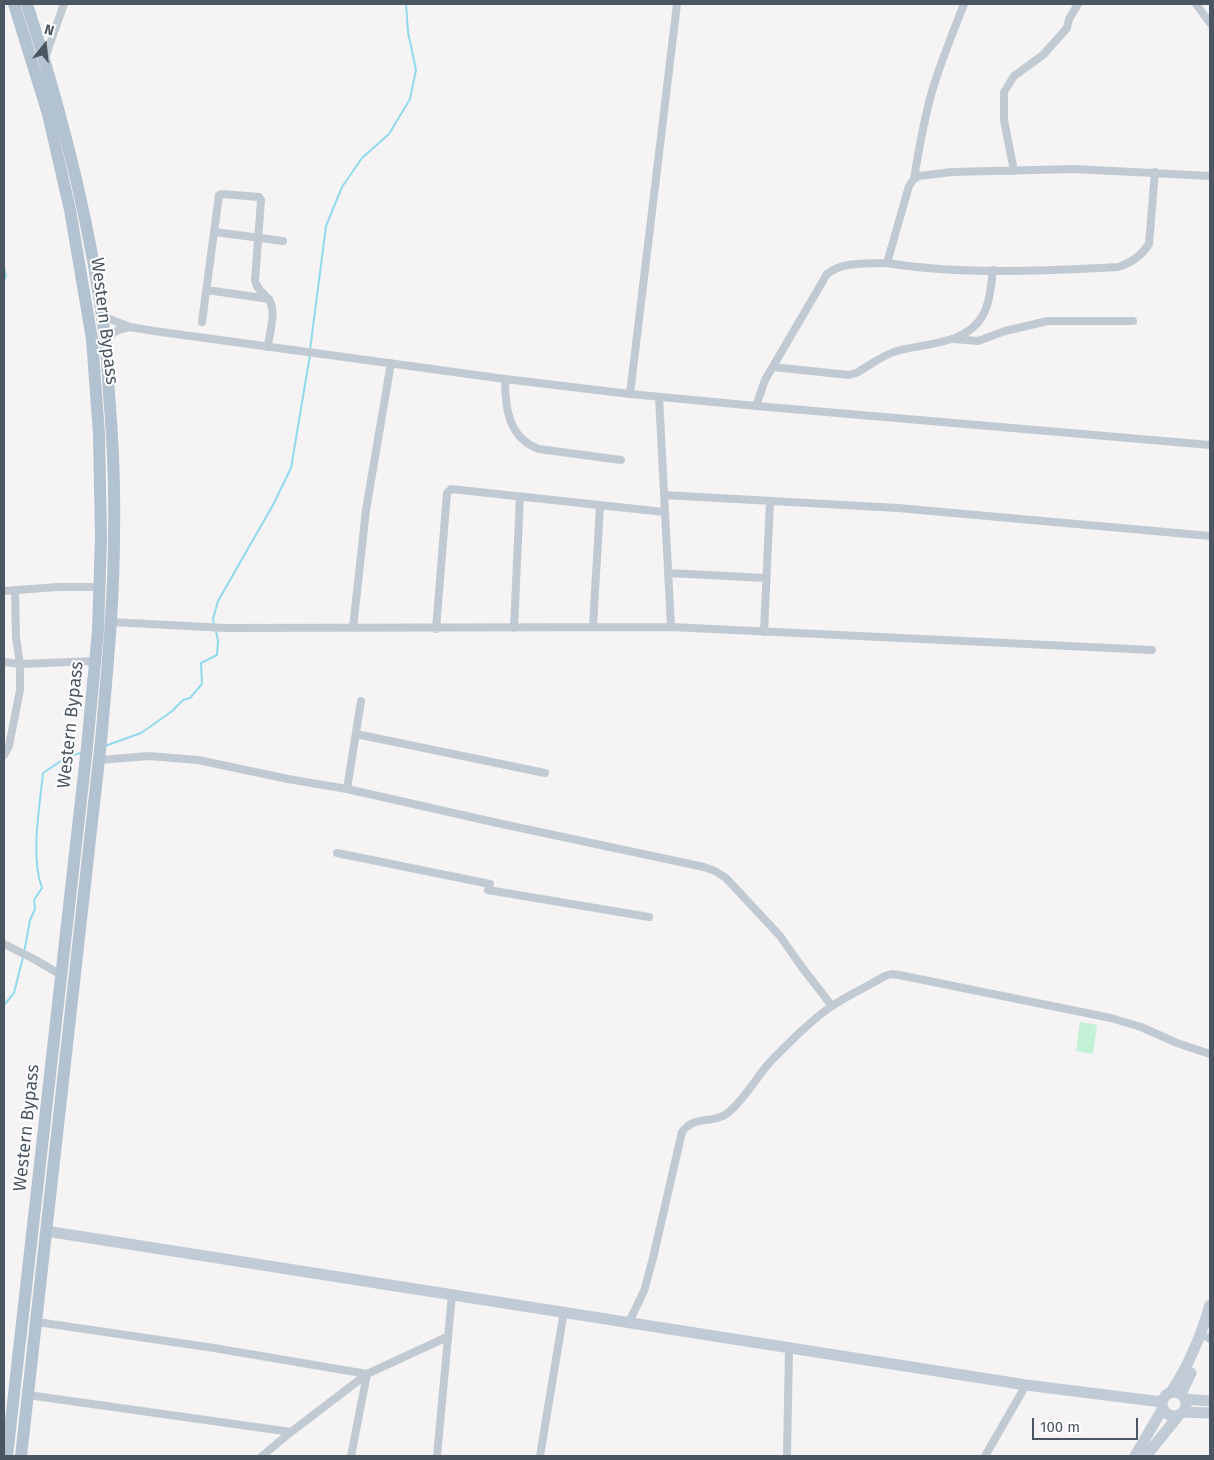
<!DOCTYPE html>
<html>
<head>
<meta charset="utf-8">
<style>
  body { margin:0 }
  #map { position:relative; width:1214px; height:1460px; overflow:hidden; background:#f5f3f3; font-family:"Fira Sans",sans-serif }
  canvas { display:block }
  .frame { position:absolute; inset:0; border:5px solid #4a5661; pointer-events:none }
  .north { position:absolute; left:20px; top:20px; width:50px; height:50px; -webkit-text-stroke:4px #fff; paint-order:stroke; rotate:16deg; font-size:14px; font-weight:700; line-height:20px; text-align:center; color:#4a5661 }
  .north::after { content:''; display:block; margin:auto; width:18px; height:22px; background:#4a5661; clip-path:polygon(50% 0,100% 100%,50% 72%,0 100%) }
  .scale { position:absolute; left:1032px; top:1418px; width:106px; height:22px; box-sizing:border-box; border:2px solid #4a5661; border-top:0; padding-left:6px; font-size:15px; line-height:18px; white-space:nowrap; color:#4a5661; -webkit-text-stroke:4px #fff; paint-order:stroke }
</style>
</head>
<body>
<div id="map">
<canvas width="1214" height="1460"></canvas>
<div class="frame"></div>
<div class="north">N</div>
<div class="scale">100 m</div>
</div>
<script>
const ctx = document.querySelector('canvas').getContext('2d');
ctx.lineJoin = 'round';
function paint(path, color) { ctx.fillStyle = color; ctx.fill(path, 'evenodd'); }
function stroke(path, color, width, dash) { ctx.strokeStyle = color; ctx.lineWidth = width; ctx.lineCap = dash ? 'butt' : 'round'; ctx.setLineDash(dash || []); ctx.stroke(path); }
function write(font, color, halo, rows, align = 'center') {
  ctx.font = font + ' "Fira Sans",sans-serif'; ctx.lineWidth = 4; ctx.setLineDash([]); ctx.textBaseline = 'middle'; ctx.strokeStyle = halo; ctx.fillStyle = color; for (const [text, x, y, turn = 0] of rows) {
    ctx.save(); ctx.translate(x, y); ctx.rotate((+turn || 0) * Math.PI / 180); ctx.textAlign = isNaN(turn) ? turn : align; if (halo) ctx.strokeText(text, 0, 0); ctx.fillText(text, 0, 0); ctx.restore();
  }
}
const green = new Path2D(`
  M1080,1022L1097,1025L1093,1054L1076,1051Z`);
const stream = new Path2D(`
  M4,268L6,276L4,280
  M310,350L326,226L342,187L362,158L389,134L410,99L416,70L408,32L406,4
  M214,624L213,619L218,601L273,505L291,468L310,355
  M105,746L141,733L171,712L183,700L190,698L202,684L201,663L217,655L218,641L216,631
  M24,953L30,920L35,909L34,900L42,888C30,856 40,806 43,773L67,757L81,753
  M4,1005L14,993L23,957`);
const street = new Path2D(`
  M1196,4L1210,23
  M45,58L64,4
  M1014,171L1004,120V92L1014,76L1043,55L1067,28L1069,19L1078,4
  M914,179C919,148 924,118 933,88C942,59 953,32 964,4
  M215,232L283,241
  M887,263C960,275 1044,271 1118,267C1131,263 1142,255 1149,244L1155,172
  M207,290L269,299
  M102,316L130,327L154,331L505,379L630,394L756,406L1210,445
  M202,322L219,195L222,194L259,197L261,200L255,280C256,289 264,293 269,300C277,312 269,333 268,347
  M105,339L118,330L130,327
  M953,339L978,341L1005,331L1048,321H1133
  M773,367L849,375L856,373C869,366 882,355 897,351C925,343 967,345 983,315C990,302 991,285 993,270
  M505,379C505,407 508,438 539,449L621,460
  M630,394L677,4
  M659,397L671,627
  M756,406L765,380L827,274C843,261 868,264 887,263L909,186L914,179L919,176L952,172L1075,169L1210,176
  M664,495L898,508L1210,536
  M668,573L766,578
  M4,591L58,587H100
  M111,622L225,628L671,627L1152,650
  M593,626L600,506
  M353,628L366,510L391,363
  M514,628L520,496
  M436,629L447,493L451,489L664,512
  M764,632L770,501
  M4,662L20,664L96,661
  M356,734L545,773
  M4,755L9,746L20,690V664L16,637L15,590
  M99,760L149,756L198,760L288,779L347,789L502,824L704,867L715,871L726,878L780,936L801,966L832,1006
  M347,789L361,701
  M337,853L490,884
  M488,890L649,917
  M4,944L34,959L61,975
  M37,1322L214,1348L367,1374L351,1456
  M629,1322L644,1291L653,1258L682,1132C695,1114 714,1125 729,1112C745,1098 756,1078 770,1062C789,1043 810,1021 832,1006C849,995 868,986 885,976L892,974L899,975L1111,1018L1141,1027L1177,1043L1210,1054
  M1207,1337L1210,1339
  M28,1395L291,1432
  M262,1456L291,1432L367,1374L447,1337
  M437,1456L452,1294
  M540,1456L564,1311
  M787,1456L789,1348
  M985,1456L1026,1385`);
const secondary = new Path2D(`
  M46,1231L1026,1385L1162,1402
  M1171,1392C1189,1365 1201,1336 1210,1305
  M1162 1404a12 12 0 1 1 24 0a12 12 0 1 1-24 0Z
  M1181,1394L1191,1373
  M1185,1399L1210,1401
  M1183,1412L1210,1413
  M1135,1456L1163,1408
  M1146,1456L1179,1415`);
const primary = new Path2D(`
  M7,1456L87,747L98,631L101,537L99,434L92,339L70,210L48,114L14,4
  M21,1456L101,741C107,672 114,603 114,534C115,487 113,441 109,394C108,376 107,357 105,338C91,224 62,113 27,4`);
const streetNames = [
  ["Western Bypass",104,321,83],
  ["Western Bypass",71,725,-84],
  ["Western Bypass",27,1128,-84]
];
paint(green, '#c3f1d5');
stroke(stream, '#90daee', 2);
stroke(street, '#c1cad2', 8);
stroke(secondary, '#c1cbd6', 11);
stroke(primary, '#b3c2d1', 12);
write('18px', '#4a5661', '#fff', streetNames);
</script>
</body>
</html>
